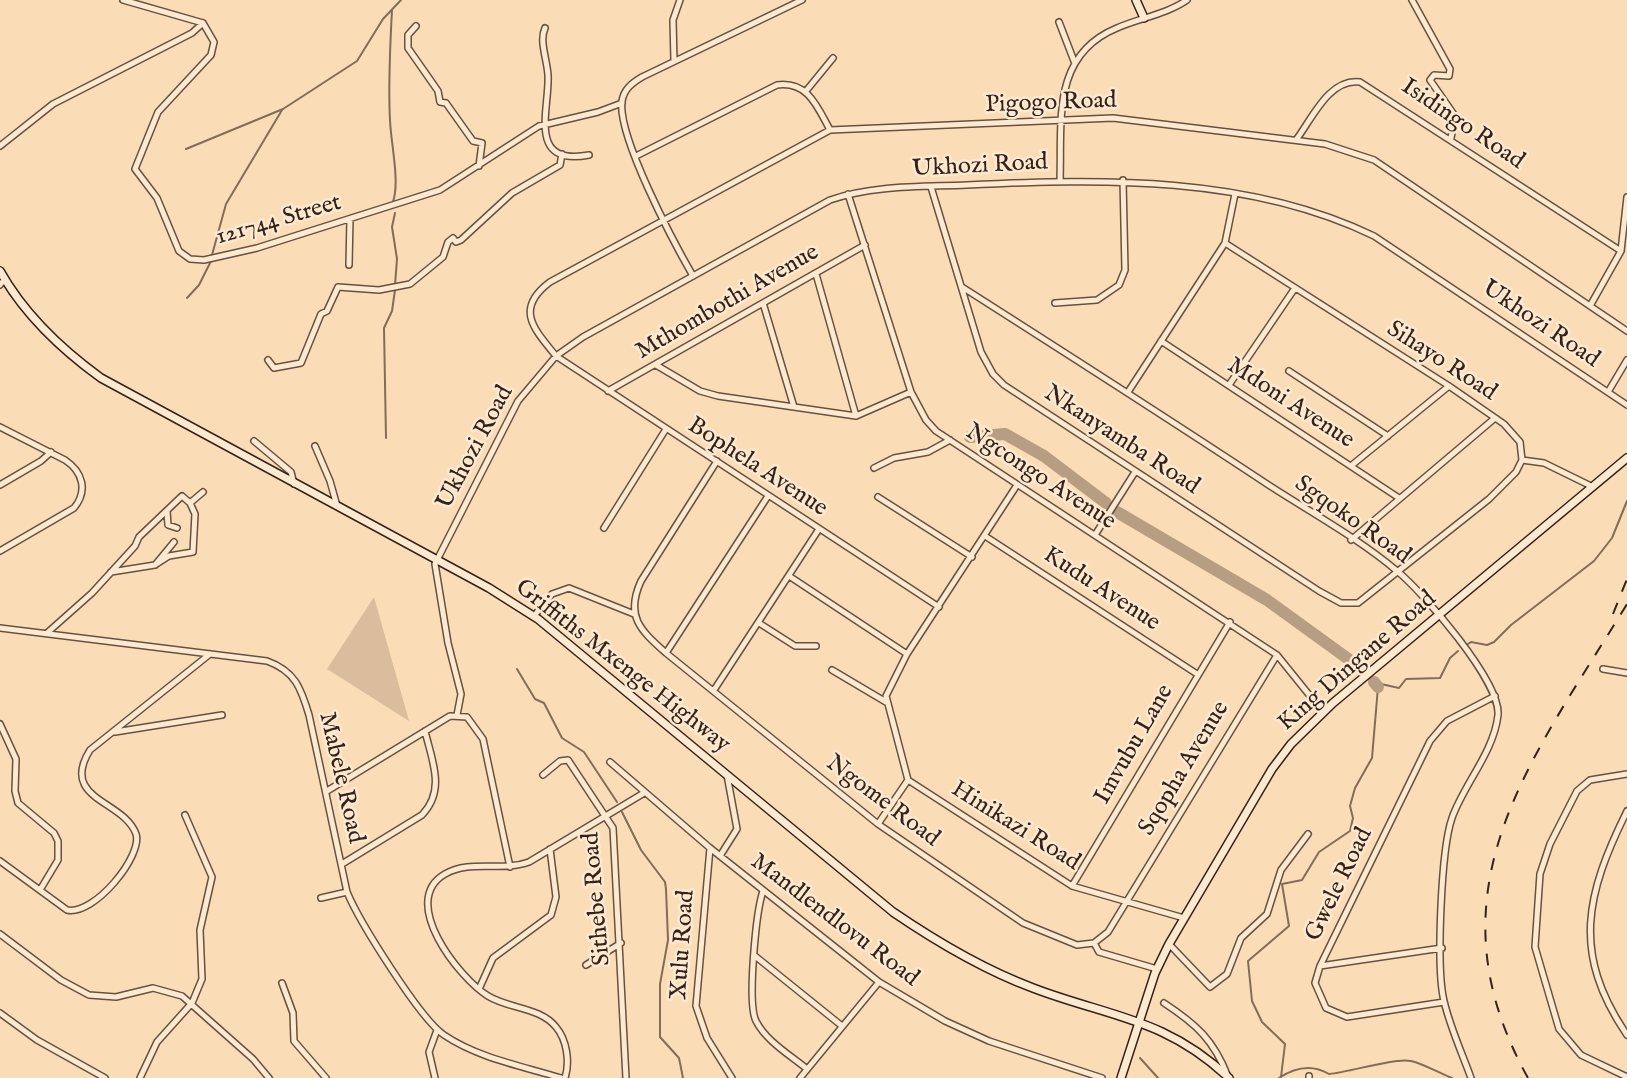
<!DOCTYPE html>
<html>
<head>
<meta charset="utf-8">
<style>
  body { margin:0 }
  canvas { display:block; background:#faddb6 }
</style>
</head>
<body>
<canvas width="1627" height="1078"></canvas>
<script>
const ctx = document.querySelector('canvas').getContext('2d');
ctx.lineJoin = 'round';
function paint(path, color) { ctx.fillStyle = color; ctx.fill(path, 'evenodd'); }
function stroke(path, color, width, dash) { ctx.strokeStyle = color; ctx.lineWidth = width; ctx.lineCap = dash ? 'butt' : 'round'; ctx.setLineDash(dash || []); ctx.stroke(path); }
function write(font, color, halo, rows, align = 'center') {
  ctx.font = font + ' "IM FELL English",serif'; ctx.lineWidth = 5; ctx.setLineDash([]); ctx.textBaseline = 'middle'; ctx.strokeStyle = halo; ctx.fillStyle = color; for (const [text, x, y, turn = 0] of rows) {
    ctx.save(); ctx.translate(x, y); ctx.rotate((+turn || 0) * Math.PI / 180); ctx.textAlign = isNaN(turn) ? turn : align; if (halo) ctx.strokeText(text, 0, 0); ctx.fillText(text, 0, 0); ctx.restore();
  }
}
const green = new Path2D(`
  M374,597L409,721L327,669Z`);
const stream = new Path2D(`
  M392,10C390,47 388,83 390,120C391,145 400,181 393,202
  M186,149L283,109L357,61L383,19L401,0
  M212,255L226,204L282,110
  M395,285L397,259L392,227L395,213
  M187,298L199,285L211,261
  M386,438L384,328L392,311L395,290
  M1465,646L1471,642L1487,645L1494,642L1511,625L1594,561L1612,538L1627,501
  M517,669L535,699L544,703L562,738L584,752L617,802
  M622,812L641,850L665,882L666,889L668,940L660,984V1037L679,1058L683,1078
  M1140,1058L1158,1078
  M1281,1077L1285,1044L1262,1022L1252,1001L1248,961L1289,926L1282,884L1302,880L1319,852L1350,831L1353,818L1350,806L1355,788L1372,758L1378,687L1381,684L1399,688L1406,679L1440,678L1450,658L1458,651
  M1279,1078C1294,1068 1312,1064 1329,1074C1351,1072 1392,1058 1411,1061C1424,1064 1439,1073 1452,1078`);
const river = new Path2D(`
  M970,437L1005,434L1044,456L1106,503
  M1117,512L1267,600L1358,666
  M1374,682L1378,687`);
const street = new Path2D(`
  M123,0L203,23
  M1412,0L1450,69L1449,76L1434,75L1430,80L1455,116L1451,138
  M1059,22L1074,61
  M416,26L408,35V48L438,91L440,102L446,103L473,141L482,143L479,166
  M545,28C539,41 547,59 548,75C550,108 526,167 589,155
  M674,61L673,20L680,0
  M806,91L833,58
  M1296,140C1312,119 1329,78 1360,82L1621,251
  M0,146L53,104L192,33L203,23L214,42L211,55L158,112L135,169L157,198L179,251L190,259L204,260L257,248L440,190L539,126L598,112L622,103
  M636,156L777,85C808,81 817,106 830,130
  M1060,181C1062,121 1051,55 1117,28C1140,18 1167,14 1187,0
  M931,187L981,352L993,374L1004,385L1319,591L1341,603H1358L1489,499L1516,472L1522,460L1520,442L1504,424L1449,386L1225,243L1235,194
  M848,194L911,392L926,420L936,431L1277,655L1323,712
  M349,265L350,219
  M816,274L856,416
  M693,276C674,243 617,136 622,101C624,89 632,83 642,77L802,0
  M0,285L5,279
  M962,287C1064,352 1166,417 1267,484C1310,512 1358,538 1397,571C1423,592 1501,682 1498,715C1494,752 1464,784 1452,818C1441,850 1436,968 1444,1001C1450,1027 1462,1053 1471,1078
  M763,303L794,407
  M1055,303L1097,300L1119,285L1125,270L1123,180
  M1590,306L1621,251L1627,197
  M1161,341L1399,498
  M268,360L274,368L301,363L321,314L327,311L338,287L379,290L410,284L443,257L448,242L453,238L456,242L461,240L512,193L560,165L562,154
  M656,365L700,391L718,396L856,416L911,392
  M1289,371L1388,436
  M1229,385L1295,288
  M608,391L865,245
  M1128,392L1225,243
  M1608,392L1627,360
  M0,427L65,460C83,472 88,491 74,508L0,551
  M254,441L291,472L294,484
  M315,446L330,481L337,506
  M1522,460L1544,463L1593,487
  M717,461L641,581C625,616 640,630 666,653L878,824L1023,923L1077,945L1094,943L1108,932L1277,655
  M1352,465L1449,386
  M874,468L894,458L928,452L950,440
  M0,485L41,461L51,452
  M1017,485L907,654L886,696L908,780L1072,886L1184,918
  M878,497L972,557
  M167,511L168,525L177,528
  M604,528L666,429
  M1095,535L1135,472
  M985,536L1197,674
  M1351,540L1495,418
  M174,542L155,565L169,556L193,552L195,514L190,503
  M111,572L155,565
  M789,576L907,654
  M939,607L556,356C534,329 514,309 550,282L830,130L1113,118L1325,144L1374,160L1627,331
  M534,616L552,594L569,588L634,614
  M759,623L795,646H816
  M0,628L267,661C295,671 301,688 309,715L347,892C359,921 420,1019 444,1035C478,1058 522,1066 561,1078
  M47,633L92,593L135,546L139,537L182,496L190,503L203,492
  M666,653L768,496
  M1603,669L1627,673
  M832,670L886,702
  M714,690L819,529
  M457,715L461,694L448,643L435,564L518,401L556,356L583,337L830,200C874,185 921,187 967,185C1103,179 1248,175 1374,236L1627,405
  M0,724L16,759L15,791L18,803L54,833L58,841V860L40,890
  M115,732L222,715
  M610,762L710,848L879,982L945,1021L989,1041L1102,1078
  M1627,774L1590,780L1577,791L1550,844L1540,874L1535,947L1559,1029L1581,1055L1627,1077
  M543,775L560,761L568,760L613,828L626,1078
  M327,791L450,716L467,717L483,739L510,867
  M1627,811C1586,894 1571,953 1627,1035
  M878,824L908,780
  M710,848L696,1006L707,1038L732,1078
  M720,856L737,829L727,775
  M0,861L67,910C94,916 143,856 136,834C124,800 59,800 90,750L210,654
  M342,864L422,815C446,790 432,761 425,731
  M1072,886L1230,622
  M763,891C756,912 747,1003 756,1021C766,1041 790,1055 807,1069
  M321,898L347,892
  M0,934L61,980L89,995L116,997L153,988L182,996L253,1059L269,1078
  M1094,943L1099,952L1157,969
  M1169,944L1210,987L1227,974L1241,938L1267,914L1281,870L1308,834
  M755,956L842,1026
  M586,965L621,943
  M1320,966L1442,948
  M282,983L293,1013L294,1041L326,1078
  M479,989L493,958L551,915L556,897L550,849
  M1444,1002L1347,1017L1326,1008L1315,983L1320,966L1430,741L1447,721L1495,696
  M1164,1003C1196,1024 1214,1040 1228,1077
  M0,1013L37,1040L105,1078
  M1309,1076V1078
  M140,1078L157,1042L192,1003L202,979L200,930L212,877L185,815
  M435,1078L429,1052L437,1030
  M565,1078C570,1062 567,1040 556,1027C540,1007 509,1009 488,996C459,978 398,901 445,874C470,859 502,872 529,862L644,793
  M800,1078L879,982`);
const secondary = new Path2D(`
  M1136,0L1144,18
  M0,271C24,314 61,349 101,378L489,588L538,619L893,912C937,942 982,969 1033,988C1109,1017 1166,1018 1229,1078
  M1121,1078L1155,973L1169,944L1272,769L1291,744L1333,703L1627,458`);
const rail = new Path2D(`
  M1613,614L1627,579
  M1528,1078C1424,891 1531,761 1627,604`);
const streetNames = [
  ["Pigogo Road",1051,104,-2],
  ["Isidingo Road",1462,125,34],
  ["Ukhozi Road",980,167,-3],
  ["121744 Street",279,221,-16],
  ["Mthombothi Avenue",728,303,-30],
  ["Ukhozi Road",1540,325,34],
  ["Sihayo Road",1441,362,33],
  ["Mdoni Avenue",1290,404,33],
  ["Nkanyamba Road",1121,441,33],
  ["Ukhozi Road",476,448,-62],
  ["Bophela Avenue",757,468,33],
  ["Ngcongo Avenue",1040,478,33],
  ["Sgqoko Road",1352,521,35],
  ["Kudu Avenue",1101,590,33],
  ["King Dingane Road",1358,662,-41],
  ["Griffiths Mxenge Highway",622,667,38],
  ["Imvubu Lane",1135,745,-60],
  ["Sqopha Avenue",1185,769,-59],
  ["Mabele Road",340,778,77],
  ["Ngome Road",882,802,37],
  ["Hinikazi Road",1015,827,32],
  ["Gwele Road",1340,885,-64],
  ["Sithebe Road",598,899,-95],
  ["Mandlendlovu Road",834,921,37],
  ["Xulu Road",684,945,-86]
];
paint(green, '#d9bd9c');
stroke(stream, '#836c58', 2);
stroke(river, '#b79d81', 12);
stroke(street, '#665142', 8);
stroke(secondary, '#35221b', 10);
stroke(street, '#fce9d0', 5);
stroke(secondary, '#fce9d0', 7);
stroke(rail, '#35221b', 2, [12, 12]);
write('24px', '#35221b', '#fce9d0', streetNames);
</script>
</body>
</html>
